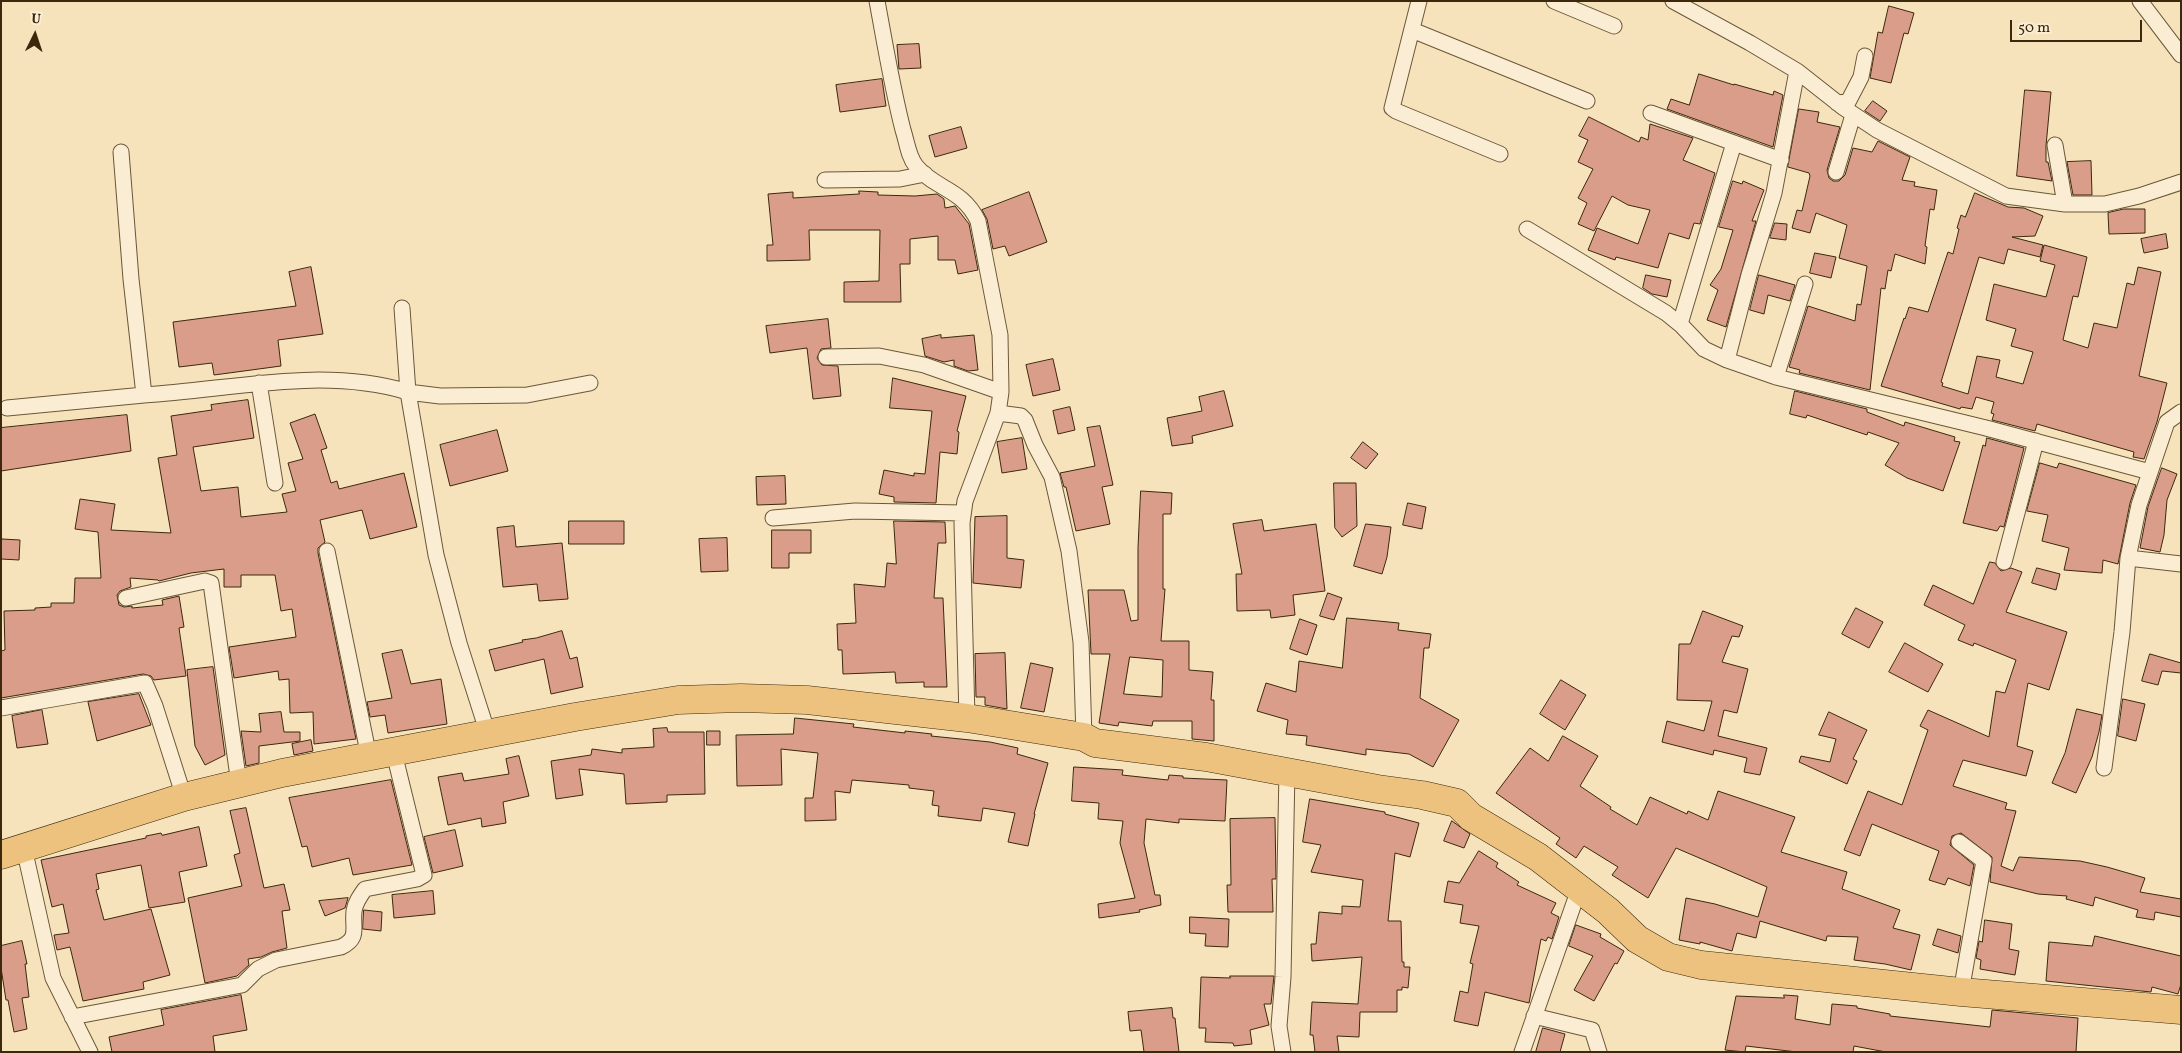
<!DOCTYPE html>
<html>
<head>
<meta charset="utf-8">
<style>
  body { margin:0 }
  #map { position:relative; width:2182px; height:1053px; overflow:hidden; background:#f7e3bb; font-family:Vollkorn,serif }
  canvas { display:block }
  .frame { position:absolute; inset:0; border:2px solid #3c280d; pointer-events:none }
  .north { position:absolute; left:10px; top:10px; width:50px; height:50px; -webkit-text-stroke:4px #faedd3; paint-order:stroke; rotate:4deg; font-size:14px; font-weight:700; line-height:20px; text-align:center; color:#3c280d }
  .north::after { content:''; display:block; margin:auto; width:18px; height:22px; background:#3c280d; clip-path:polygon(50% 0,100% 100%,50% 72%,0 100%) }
  .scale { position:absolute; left:2010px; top:20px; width:132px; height:22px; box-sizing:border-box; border:2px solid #3c280d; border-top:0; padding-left:6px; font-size:15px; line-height:18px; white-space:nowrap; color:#3c280d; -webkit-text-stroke:4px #faedd3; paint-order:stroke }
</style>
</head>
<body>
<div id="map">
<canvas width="2182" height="1053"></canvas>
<div class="frame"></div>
<div class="north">U</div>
<div class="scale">50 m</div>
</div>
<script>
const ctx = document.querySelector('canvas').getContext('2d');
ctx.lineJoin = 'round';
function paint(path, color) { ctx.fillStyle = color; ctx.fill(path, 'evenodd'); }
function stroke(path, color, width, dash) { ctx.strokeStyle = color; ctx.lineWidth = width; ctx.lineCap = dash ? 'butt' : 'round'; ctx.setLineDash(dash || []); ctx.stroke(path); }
const building = new Path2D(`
  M1889,6L1914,13L1908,34L1904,33L1891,83L1870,78L1878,32L1882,33Z
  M919,44L921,68L899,69L897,45Z
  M1699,74L1734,85V84L1773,95L1774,91L1783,95L1773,147L1667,109L1671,99L1689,105Z
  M882,79L886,106L840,112L836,85Z
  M2025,90L2051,92L2046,146V162H2048L2052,181L2017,176Z
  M1873,101L1887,111L1880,121L1865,111Z
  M1799,109L1819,112L1817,122L1840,127L1827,170L1829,178L1833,181H1839L1845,175L1853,148L1872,152L1878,141L1910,157L1902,180L1915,182L1914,186L1937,190L1934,210L1930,209L1925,246L1927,247L1925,264L1895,254L1891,271L1888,270L1885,289L1881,288L1870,390L1799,373L1800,370L1789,367L1808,306L1855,321L1857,304L1861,305L1867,266L1839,258L1847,225L1816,213L1810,233L1792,228L1797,210L1802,211L1810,176L1809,173L1788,167Z
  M1589,117L1639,142L1641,137L1648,140L1650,124L1693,138L1683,160L1715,173L1700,224L1694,223L1689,239L1669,233L1658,268L1616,257L1615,260L1588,250L1597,228L1638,244L1650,210L1628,205L1612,196L1594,231L1578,224L1587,203L1578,198L1593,169L1578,162L1588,140L1579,136Z
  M961,127L967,148L935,157L929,136Z
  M2091,161L2092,195H2073L2067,162Z
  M1733,181L1742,184L1743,181L1764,190L1752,221H1756L1726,327L1707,320L1718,290L1710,285L1721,269L1733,230L1719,227Z
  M859,191L878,192V195L915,196L937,194L944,199L945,208L955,206L969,224L978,270L958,274L955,260H938V236L910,239V264H900L901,302H844V282L879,281L880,230H809L810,260L767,261V245H773L768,194L793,192V198L859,194Z
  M1029,192L1047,242L1009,256L1005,246L993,249L987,219L982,210Z
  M1975,193L2008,207L2024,208L2043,216L2035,236L2012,237L2043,245L2040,257L2008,249L2004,264L1979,257L1941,382L1943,383L1942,386L1968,394L1977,356L2000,360L1996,377L2023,384L2033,352L2011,346L2016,329L1986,320L1994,284L2046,297L2055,265L2040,261L2044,245L2087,257L2078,297L2073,296L2063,340L2088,348L2094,323L2117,328L2127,283L2134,285L2138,267L2161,272L2139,376L2167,383L2157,422L2144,459L2133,457L2134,452L2037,424L2035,431L1992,420L1994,414L1991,413L1994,402L1976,397L1972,409L1961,407L1960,409L1881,386L1904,318L1905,319L1909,307L1928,312L1948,252L1953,254L1959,229L1957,228L1961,215L1965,217Z
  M2124,209H2145V233L2109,234L2108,213Z
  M1775,223L1787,224L1786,240L1770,238Z
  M2166,234L2168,248L2144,253L2141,239Z
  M1815,253L1836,257L1831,278L1810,273Z
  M311,267L323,334L278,340L281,366L214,375L212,363L179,367L173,322L296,306L289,272Z
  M1646,275L1671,280L1667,297L1652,294L1643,288Z
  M1759,275L1795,285L1790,301L1768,295L1764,314L1750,310Z
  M828,319L831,348L821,349L817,358L822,365L838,366L841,396L813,399L807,348L770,353L766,326Z
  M941,335V338L974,335L978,370L968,371L954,366V360L944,362L925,356L922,339Z
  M1053,359L1060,390L1033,396L1026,365Z
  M893,378L966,396L957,431L959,432L957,454L940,452L936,503L894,502V497L879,494L884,470L914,476V473L925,474L932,411L890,408Z
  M1224,391L1233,426L1192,436L1193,443L1172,446L1167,418L1202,411L1199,397Z
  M1795,391L1867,409V412L1904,426L1905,422L1955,437L1954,441L1960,442L1943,491L1907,478L1885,465L1899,443L1868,432L1867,435L1807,415L1806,418L1790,414Z
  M248,400L254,438L193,447L201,491L238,487L241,517L287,512L282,494L296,491L288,463L303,459L290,423L315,414L327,448L321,450L331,483L337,481L339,489L404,473L417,527L370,539L362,510L320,520L325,542L318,548V553L356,739L314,744L313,712L290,713L289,679L279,680L278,671L234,678L229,647L296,637L292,609L281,611L275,575H241V587H224V569L191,573L159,581L158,580L130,578L131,587L120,591L117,595L119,605L124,607L132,606V608L163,605L162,600L179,596L184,627L179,628L186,676L154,680L151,676L143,674L1,698V651L5,650L4,611L35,610V608L51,607V603H74L75,578H101L98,532L75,529L80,499L115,504L111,530L171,533L158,458L177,455L171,416L212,410L211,405Z
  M1070,407L1075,430L1058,434L1053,411Z
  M127,415L131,451L1,471V428Z
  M1100,426L1113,485L1102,487L1110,524L1076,531L1066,487H1064L1060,473L1095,466L1087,428Z
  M497,430L508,471L450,486L440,445Z
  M1022,438L1027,469L1002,473L997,442Z
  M1987,438L2024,448L2004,527L2000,526L1997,531L1963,523L1983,445L1985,446Z
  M1363,442L1378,454L1366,469L1351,458Z
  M2040,463L2057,468L2059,463L2136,485L2130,503L2118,564L2103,560L2102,573L2064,570L2069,548L2042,541L2048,515L2027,511Z
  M2162,468L2177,474L2167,500L2164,535L2160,552L2140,548L2148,507Z
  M785,476L786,504L757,505L756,477Z
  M1334,483H1356L1357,526L1342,537L1335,528Z
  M1141,491L1172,493L1171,514H1163V589H1165L1161,641H1189V670L1213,672L1211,700H1214V741L1192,739V721H1153L1152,726L1119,722L1118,726L1099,723L1110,654H1091L1088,590H1124L1131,621L1138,620V548ZM1130,657L1163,660L1162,697L1124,694Z
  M1408,503L1426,507L1422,529L1403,525Z
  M1007,516V558L1024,560L1021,588L973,583L975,517Z
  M1262,520L1264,531L1316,524L1325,591L1293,595L1295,615L1271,618L1270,610L1237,611L1236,574H1242L1233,524Z
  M569,521H624V544H569Z
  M894,521L945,522L946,543H938L934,598H943L947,687H924V682L896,683L895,672L843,674L842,650H838L837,624L856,623L854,584L885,587L887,563L896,564Z
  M1366,524L1391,527L1387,557L1382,574L1354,566Z
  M514,526L516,547L562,543L568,599L539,601L537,584L503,587L497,528Z
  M772,530H811V553H789V568H772Z
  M727,538L728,571L701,572L699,539Z
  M2,539L20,540L19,560L1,559Z
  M1990,562L1995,563L2001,571L2011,568L2022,572L2006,612L2067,632L2049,690L2028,683L2017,746L2033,751L2026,776L1963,760L1953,786L2007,803L2005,809L2016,811L2001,866L2013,871L2019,857L2080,861L2107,867L2145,878L2140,892L2181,899V917L2155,912L2154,920L2136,917L2138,910L2095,897L2093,906L2066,899L2067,896L2038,894L1990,882L1992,857L1961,833L1952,836L1950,845L1974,865L1970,886L1948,878L1945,885L1929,880L1939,851L1872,824L1860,856L1844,850L1868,791L1902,805L1928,730L1920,726L1928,710L1989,737L1996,691L2005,693L2016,660L1974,643L1973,646L1958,640L1965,625L1924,605L1933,585L1973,604Z
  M2037,568L2060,574L2056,590L2032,583Z
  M1328,593L1342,598L1334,620L1320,616Z
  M1856,608L1883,622L1869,648L1842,634Z
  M1703,611L1743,626L1739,637L1732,636L1722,662L1748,669L1737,713L1724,710L1718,736L1767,748L1760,775L1744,772L1747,758L1714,750L1713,755L1662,742L1667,721L1704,731L1712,701L1677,700L1679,644H1690Z
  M1347,618L1399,623L1398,630L1431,634L1429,648H1424L1420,698L1459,720L1433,767L1409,754L1366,749V755L1306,745L1307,736L1286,734L1288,720L1257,711L1266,683L1296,692L1299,661L1342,668Z
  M1300,619L1317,625L1307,655L1290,649Z
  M562,631L570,659L577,657L583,687L551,694L544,659L495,671L489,650L523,642L522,640L536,638Z
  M1905,643L1943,664L1928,692L1889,672Z
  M402,650L411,684L441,679L447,724L388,733L385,715L370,717L367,702L392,698L382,654Z
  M1005,653L1007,709L985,705V697H976L975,654Z
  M2150,654L2181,663V673L2162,671L2158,685L2142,681Z
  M1031,663L1053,668L1044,712L1021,708Z
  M213,667L225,755L205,765L195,746L187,670Z
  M1561,680L1586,695L1565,730L1540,714Z
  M139,694L151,725L97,741L88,702Z
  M2123,699L2145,704L2136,741L2118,736Z
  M2077,709L2102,715L2099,732L2092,757L2076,793L2052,783L2065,753Z
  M42,710L48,744L17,748L12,716Z
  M281,712L284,732H300V741L259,746V763L246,766L241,731L261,732L259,714Z
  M1829,712L1867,730L1853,759L1857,761L1847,784L1799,762L1801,756L1830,762L1836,739L1819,735Z
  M795,718L854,724L853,727L905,733V731L932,734L931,736L990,742L1018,748L1017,754L1048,763L1034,814H1035L1028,846L1008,842L1015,813L983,808L981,821L938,816L939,806L932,805L934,791L909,788V785L852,780L850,793L835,791L836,820L805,821V798H813L818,753L781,749L782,785L737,786L736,735L793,734Z
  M667,728L668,732H704L705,794L667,795V802L626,804L624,774L579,769L583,795L556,799L551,761L591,755L592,749L622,753V749L654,747L653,729Z
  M707,731H720V745H707Z
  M1563,736L1598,756L1580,786L1611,807L1610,809L1637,825L1650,797L1687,814L1688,811L1708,820L1718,791L1795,817L1781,852L1847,872L1842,889L1900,910L1893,928L1920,935L1911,970L1885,964L1854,960L1858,937L1827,936L1826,941L1760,921L1756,938L1737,933L1732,951L1700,942V944L1679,940L1686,898L1715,904L1758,917L1767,887L1676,848L1648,898L1612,875L1618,867L1584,846L1576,858L1556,844L1560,838L1496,793L1530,748L1548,761Z
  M311,740L313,751L294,755L292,744Z
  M519,756L529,796L503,802L506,823L482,827L481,818L448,825L438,777L462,773L464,781L509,774L506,759Z
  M1074,767L1123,770L1122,775L1168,780L1169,775L1183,776V778L1227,780L1225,821L1179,819V823L1146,819L1144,843L1155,895H1160L1161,905L1139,910L1140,912L1099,918L1098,904L1135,898L1120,843L1123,821L1098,819L1099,803L1072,801Z
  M391,780L412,865L353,875L349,858L312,867L307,846L302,847L289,798Z
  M1310,799L1385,812V814L1419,823L1410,857L1395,853L1388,921H1401L1402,962H1404V967H1410L1408,988L1402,987V990H1397V1012H1360L1359,1037L1337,1036L1339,1052H1315L1313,1035H1310L1312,1002L1358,1004L1362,957L1312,961L1311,944H1316L1319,912L1342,914V906L1360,907L1363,880L1311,872L1321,845L1303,842Z
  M246,808L264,888L284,884L290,910L282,911L287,948L272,952L261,957L248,959L249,965L237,976L205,983L188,898L242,886L234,855L240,853L230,811Z
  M1275,818L1276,879H1272L1273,912H1228L1227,885H1231L1230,819Z
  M1452,821L1470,834L1464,848L1444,841Z
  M199,827L207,866L179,872L185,902L149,908L141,865L96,874L99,889L96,890L104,920L151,909L170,975L143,982L144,989L83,1001L70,947L57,950L54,935L69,933L63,904L52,907L41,860L146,838V836L161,833L162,835Z
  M455,830L463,866L433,873L424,837Z
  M1479,851L1498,863L1496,867L1519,882L1517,885L1556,903L1551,913L1559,917L1552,939L1548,937L1546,941L1541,939L1529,1003L1485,992L1478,1026L1454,1021L1460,991L1468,993L1473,964L1470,963L1479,926L1460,923L1463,905L1444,902L1448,881L1459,883Z
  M433,891L435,914L394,918L392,895Z
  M348,898L345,908L325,916L319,901Z
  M364,910L382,912L381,931L363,929Z
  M1190,917L1229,919L1228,947L1205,946L1206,934L1190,933Z
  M1985,920L2012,924L2009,949L2019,951L2015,975L1980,969L1981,960L1976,958L1979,941L1982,942Z
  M1576,925L1601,934L1600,937L1624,951L1617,964L1615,963L1594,1001L1574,990L1593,956L1569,946Z
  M1938,929L1961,936L1958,953L1933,945Z
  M2095,936L2181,956V984L2178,994L2152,987L2151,992L2046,981L2049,942L2092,946Z
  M22,941L27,964H25L29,997L22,998L27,1029L14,1032L8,1000H6L1,968V946Z
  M1230,976H1274L1271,1004H1264L1269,1025L1250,1030L1252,1044L1234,1046L1233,1043L1205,1042L1206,1028H1199L1201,977L1230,978Z
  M241,995L247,1030L213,1036L215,1052H112L109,1037L164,1025L161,1010Z
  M1784,995L1798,996L1795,1019L1830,1025L1832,1004L1857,1006V1008L1890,1014V1016L1990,1027L1992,1010L2078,1018L2076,1052H1886L1854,1046L1853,1052H1797L1746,1046L1745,1052L1725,1050L1736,996L1784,998Z
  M1172,1008L1173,1018H1175L1179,1052H1144L1141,1030L1130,1031L1128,1012Z
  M1543,1028L1565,1034L1560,1052H1536Z`);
const street = new Path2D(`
  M877,1C885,44 892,87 903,130C907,142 908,156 916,166C936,190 962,188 978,221L1000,335L1001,392L998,413L965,501L962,523L967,718
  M1419,1L1392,108L1396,111L1500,154
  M1554,1L1614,26
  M1673,1L1750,43L1797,71L1844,108L1877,130L2006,196L2065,204H2105L2139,196L2181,182
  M2140,1L2181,55
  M1412,30L1587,101
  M1837,103L1848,102L1861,77L1865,56
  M1651,113L1781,160
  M2055,145L2065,204
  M121,152L131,279L144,395C231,390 321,366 408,392L436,555L459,643L488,734
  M1836,172L1853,115
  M825,180L900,179L925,174
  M1527,229L1666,313L1682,326L1704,349L1727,360L1776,377L1986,428L2150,472
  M402,308L408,392L440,396L527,395L590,383
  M1680,324L1734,143
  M826,357L879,356L924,365L1001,392
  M1727,360L1749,275L1774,193L1797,71
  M1776,377L1805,284
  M259,383L275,483
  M7,408L144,395
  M998,413L1021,416L1025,420L1035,445L1052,477L1069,551L1081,642L1084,737
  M773,518L855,511L963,513
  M327,551L369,757
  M2128,558L2181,564
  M2004,562L2036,441
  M126,598L205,581L211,583L239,784
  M1,708L145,683L155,706L184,797
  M2104,768L2122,632L2128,558L2139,505L2167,422L2181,412
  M1959,842L1984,861L1961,992
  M24,848L53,978L90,1052
  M1534,1016L1592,1030L1599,1052
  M72,1017L242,985L258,969L276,960L341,947C360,938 352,928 354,911C355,903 360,896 365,889L417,879L424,875L394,753
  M1283,1052L1279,1026L1283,977L1287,770
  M1522,1052L1579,889`);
const highway = new Path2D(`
  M1,855L184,797L282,773L575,717L678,700L741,698L807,700L967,718L1084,737L1095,743L1206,757L1378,789L1422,795L1457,803L1471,817L1538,857L1608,911L1637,939L1668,957L1701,965L1961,992L2181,1010`);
paint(building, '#d99d89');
stroke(building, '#3c280d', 1);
stroke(street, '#6b5738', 17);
stroke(highway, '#3c280d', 29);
stroke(street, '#faedd3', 15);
stroke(highway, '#ecc27e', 28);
</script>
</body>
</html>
